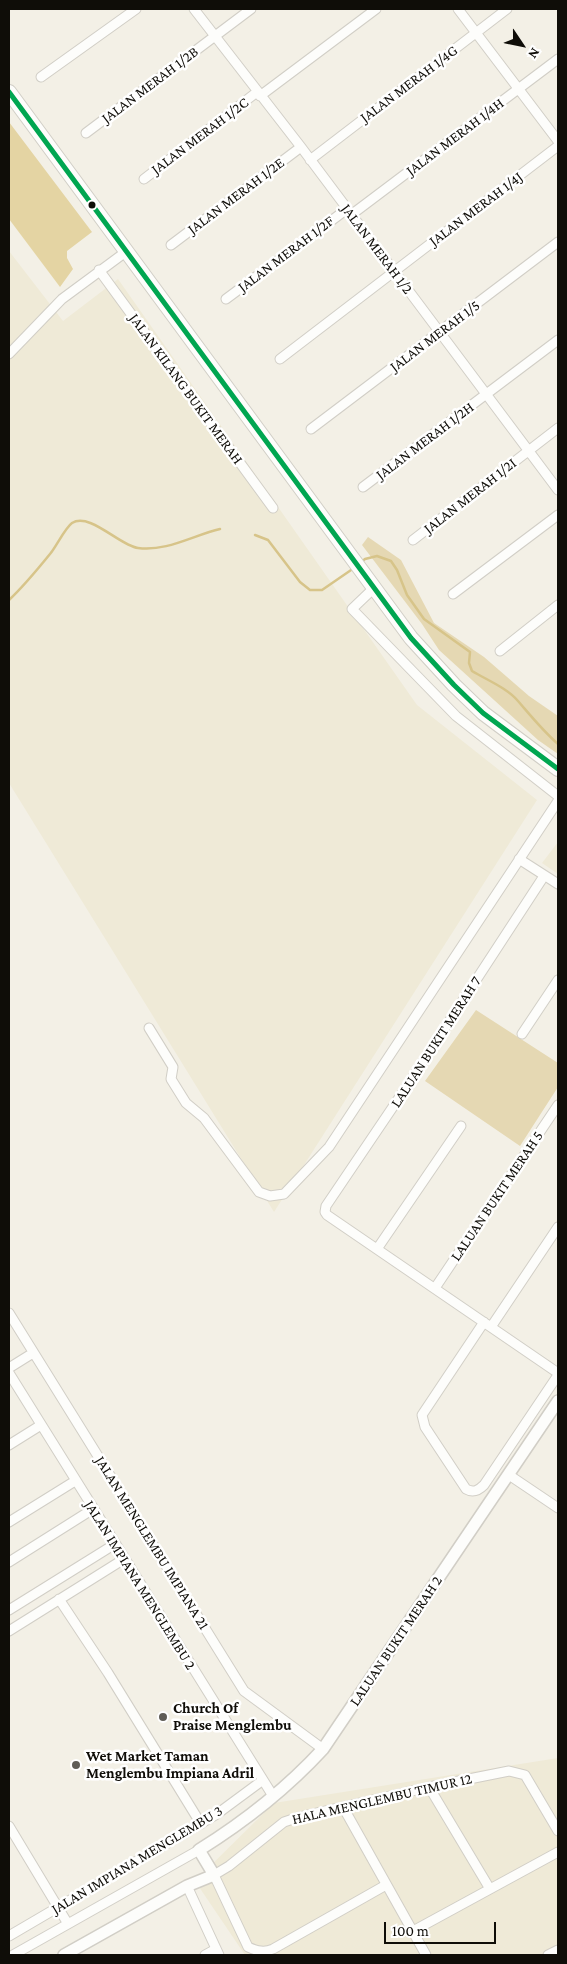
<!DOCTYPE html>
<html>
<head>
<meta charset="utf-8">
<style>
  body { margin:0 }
  #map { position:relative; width:567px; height:1964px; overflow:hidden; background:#f3f0e6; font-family:"Crimson Pro",serif }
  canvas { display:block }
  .frame { position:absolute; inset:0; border:10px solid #0f0d08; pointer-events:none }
  .north { position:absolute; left:497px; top:20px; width:50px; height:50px; -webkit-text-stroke:4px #fff; paint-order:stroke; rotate:124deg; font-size:14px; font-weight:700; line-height:20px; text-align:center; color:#0f0d08 }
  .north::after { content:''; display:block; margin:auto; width:18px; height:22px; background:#0f0d08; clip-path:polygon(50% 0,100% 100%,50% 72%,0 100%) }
  .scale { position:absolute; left:384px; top:1922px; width:112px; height:22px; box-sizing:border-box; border:2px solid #0f0d08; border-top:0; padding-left:6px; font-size:15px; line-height:18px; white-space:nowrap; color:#0f0d08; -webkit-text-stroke:4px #fff; paint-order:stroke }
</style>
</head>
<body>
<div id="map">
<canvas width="567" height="1964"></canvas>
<div class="frame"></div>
<div class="north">N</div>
<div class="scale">100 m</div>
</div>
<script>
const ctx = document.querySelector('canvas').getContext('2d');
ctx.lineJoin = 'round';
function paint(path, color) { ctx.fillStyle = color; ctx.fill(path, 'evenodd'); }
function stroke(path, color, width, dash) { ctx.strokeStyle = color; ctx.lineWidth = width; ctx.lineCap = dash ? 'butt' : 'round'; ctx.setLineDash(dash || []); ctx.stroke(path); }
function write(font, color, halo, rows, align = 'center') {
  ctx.font = font + ' "Crimson Pro",serif'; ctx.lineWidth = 5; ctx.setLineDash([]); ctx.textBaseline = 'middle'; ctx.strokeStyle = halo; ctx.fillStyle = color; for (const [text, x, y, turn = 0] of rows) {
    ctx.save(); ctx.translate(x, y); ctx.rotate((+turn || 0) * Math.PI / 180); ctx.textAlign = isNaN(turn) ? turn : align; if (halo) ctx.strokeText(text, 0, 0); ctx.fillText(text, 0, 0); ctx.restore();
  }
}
const built = new Path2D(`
  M9,251L63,321L118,279L417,705L537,800L274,1212L9,783Z
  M558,842V874L542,863Z
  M558,1758V1955H245L195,1881L274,1803Z`);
const green = new Path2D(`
  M368,537L401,560L434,623L484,657L529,696L558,716V754L538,740L439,650L422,624L362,545Z
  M476,1010L558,1063V1087L520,1146L425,1081Z`);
const forest = new Path2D(`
  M9,122L92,232L67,251V258L73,269L60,287L9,219Z`);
const stream = new Path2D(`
  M255,535L268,540L300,582L310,590H322L354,568
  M360,563L365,559L377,556L391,561L397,570L407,595L424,619L470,652L469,663L472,671C487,680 507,688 518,701C531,716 543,731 558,744
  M9,600C24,586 37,570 50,554C56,547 65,528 72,523C90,512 120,546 138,548C166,552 194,535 220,529`);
const minor = new Path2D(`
  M194,9L301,147L558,490
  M458,9L558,141
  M41,77L136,9
  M260,96L376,9
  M86,133L251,9
  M310,160L507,9
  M144,179L257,92
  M351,215L558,59
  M171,245L301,147
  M99,270L273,508
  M226,299L347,209
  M9,354L62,299L127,251
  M280,359L558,146
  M311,429L558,242
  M363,487L558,340
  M413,540L558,428
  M374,588L352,609L456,716L558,796
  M453,594L558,515
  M500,651L558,605
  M519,859L558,884
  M544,876L405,1089L326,1206L325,1212L327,1215L558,1373
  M149,1028L173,1067L171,1079L186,1103L204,1118L259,1192L270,1196L284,1194L329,1147L558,801
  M522,1034L558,980
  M377,1249L461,1126
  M435,1288L558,1105
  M9,1313L244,1691L323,1749
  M484,1322L422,1415L425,1427L466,1489C473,1493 478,1491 484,1485L558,1375
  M491,1327L558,1227
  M9,1368L33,1353
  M9,1373L273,1796
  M9,1445L41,1425
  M509,1475L558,1508
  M9,1522L75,1481
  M9,1562L93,1509
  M59,1599L108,1673L201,1824
  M9,1610L115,1544
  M9,1631L124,1559
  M429,1787L490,1889
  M343,1807L426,1955
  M9,1826L68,1924
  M386,1885L273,1949C264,1953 257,1951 248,1947L214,1875L229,1866L284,1822L299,1817L429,1787L509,1771L525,1775L558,1831
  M187,1886L219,1955
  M413,1931L558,1852
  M9,1936L217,1814L263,1780
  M13,1955L199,1850
  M205,1955L216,1949
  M548,1955L558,1950`);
const tertiary = new Path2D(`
  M64,1955L187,1886L214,1875L199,1850C244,1822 287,1788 323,1749L558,1401`);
const primary = new Path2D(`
  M9,92L411,638L454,685L483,713L558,769`);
const bus1 = new Path2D(`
  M9,92L411,638L454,685L483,713L558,769`);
const markers = [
  [92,205,4.5,"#0f0d08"],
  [163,1717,5,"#5f5c56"],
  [76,1765,5,"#5f5c56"]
];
const streetNames = [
  ["JALAN MERAH 1/4G",409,84,-37],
  ["JALAN MERAH 1/2B",150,85,-37],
  ["JALAN MERAH 1/2C",200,136,-37],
  ["JALAN MERAH 1/4H",455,137,-37],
  ["JALAN MERAH 1/2E",236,196,-37],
  ["JALAN MERAH 1/4J",476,209,-37],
  ["JALAN MERAH 1/2",377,249,53],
  ["JALAN MERAH 1/2F",286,254,-37],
  ["JALAN MERAH 1/5",435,336,-37],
  ["JALAN KILANG BUKIT MERAH",186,389,54],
  ["JALAN MERAH 1/2H",425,441,-37],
  ["JALAN MERAH 1/2I",470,496,-38],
  ["LALUAN BUKIT MERAH 7",436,1042,-57],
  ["LALUAN BUKIT MERAH 5",497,1196,-56],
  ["JALAN MENGLEMBU IMPIANA 21",152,1543,58],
  ["JALAN IMPIANA MENGLEMBU 2",140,1585,58],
  ["LALUAN BUKIT MERAH 2",396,1641,-56],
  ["HALA MENGLEMBU TIMUR 12",382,1799,-13],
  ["JALAN IMPIANA MENGLEMBU 3",137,1860,-31]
];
const poiNames = [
  ["Church Of",173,1708],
  ["Praise Menglembu",173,1725],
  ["Wet Market Taman",86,1756],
  ["Menglembu Impiana Adril",86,1773]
];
paint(built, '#efead7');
paint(green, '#e5d8b3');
paint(forest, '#e4d4a3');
stroke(stream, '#d7c489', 2.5);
stroke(minor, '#d1cec6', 11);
stroke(tertiary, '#d1cec6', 14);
stroke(primary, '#d1cec6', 16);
stroke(minor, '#fdfdfb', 9);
stroke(tertiary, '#fdfdfb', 11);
stroke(primary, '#fdfdfb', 14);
stroke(bus1, '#00a651', 5);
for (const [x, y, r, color] of markers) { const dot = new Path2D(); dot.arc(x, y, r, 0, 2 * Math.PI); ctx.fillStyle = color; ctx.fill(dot); stroke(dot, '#fff', 2); }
write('15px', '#0f0d08', '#fff', streetNames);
write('bold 15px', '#0f0d08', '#fff', poiNames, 'left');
</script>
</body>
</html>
